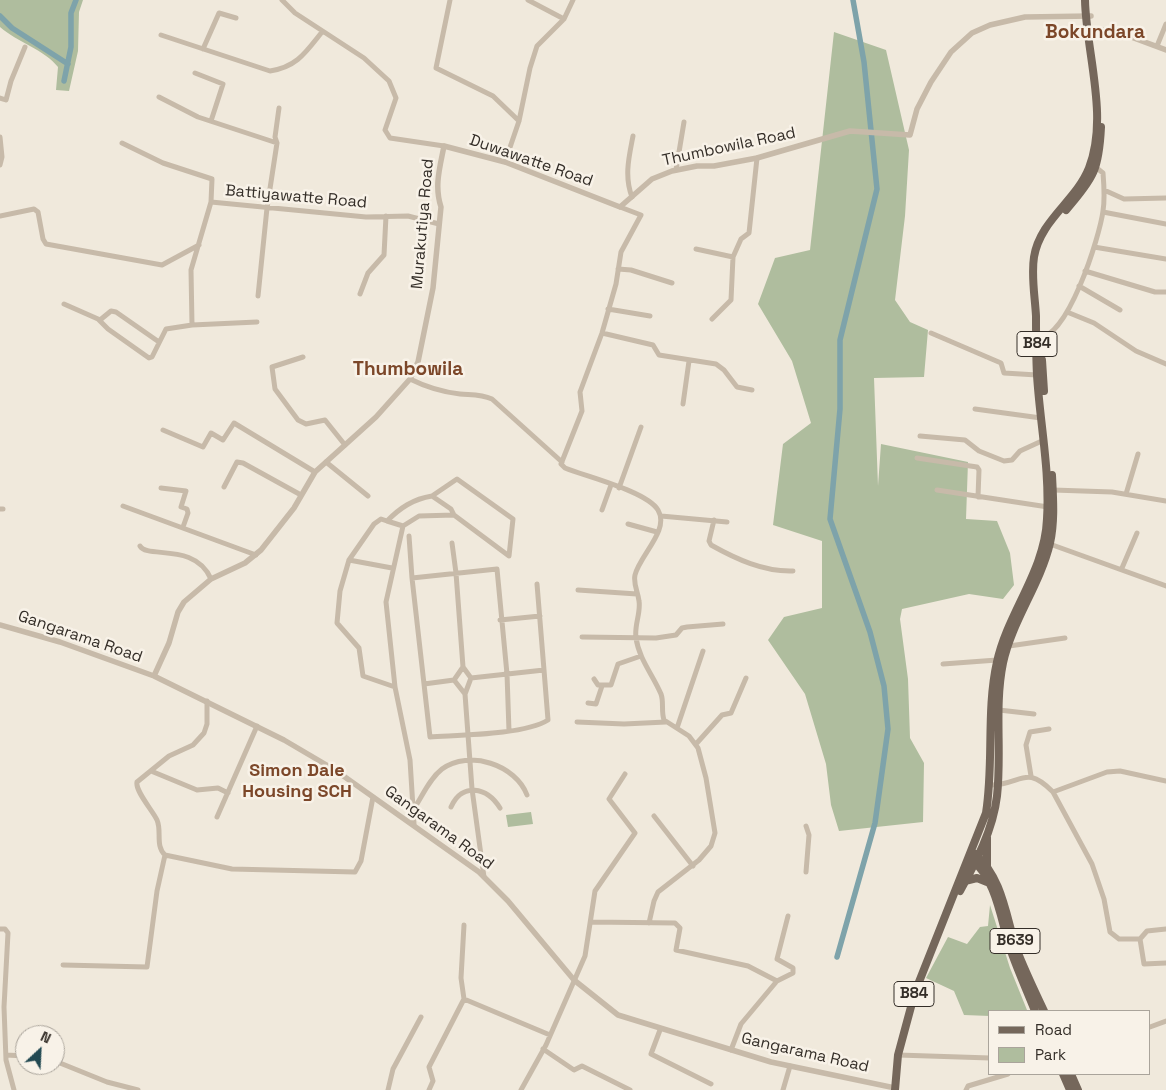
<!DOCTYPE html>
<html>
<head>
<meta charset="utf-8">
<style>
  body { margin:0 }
  #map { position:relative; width:1166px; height:1090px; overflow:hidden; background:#f0e9dc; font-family:"Space Grotesk",sans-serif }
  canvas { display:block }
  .legend { position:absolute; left:988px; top:1010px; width:162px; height:65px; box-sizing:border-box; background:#f8f2e8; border:1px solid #aaa49b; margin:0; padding:6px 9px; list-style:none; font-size:15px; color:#342e28 }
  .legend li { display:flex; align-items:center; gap:10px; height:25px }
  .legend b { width:25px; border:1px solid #aaa49b }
  .north { position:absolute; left:15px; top:1025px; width:50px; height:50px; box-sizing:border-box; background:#f8f2e8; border:1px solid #aaa49b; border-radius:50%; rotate:25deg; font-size:14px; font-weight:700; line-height:20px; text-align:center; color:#342e28 }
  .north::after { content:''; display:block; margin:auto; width:18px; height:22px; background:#224952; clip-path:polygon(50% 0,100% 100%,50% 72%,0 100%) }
</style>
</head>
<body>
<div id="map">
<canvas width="1166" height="1090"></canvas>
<ul class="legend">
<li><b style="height:6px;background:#75675b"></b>Road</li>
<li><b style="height:14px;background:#afbd9e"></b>Park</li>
</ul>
<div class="north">N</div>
</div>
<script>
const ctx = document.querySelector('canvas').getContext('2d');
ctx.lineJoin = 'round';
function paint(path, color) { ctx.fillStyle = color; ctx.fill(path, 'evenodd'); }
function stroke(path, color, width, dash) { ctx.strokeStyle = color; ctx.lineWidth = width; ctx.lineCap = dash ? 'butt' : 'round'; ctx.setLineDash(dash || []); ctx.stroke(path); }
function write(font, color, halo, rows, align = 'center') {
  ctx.font = font + ' "Space Grotesk",sans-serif'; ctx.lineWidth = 5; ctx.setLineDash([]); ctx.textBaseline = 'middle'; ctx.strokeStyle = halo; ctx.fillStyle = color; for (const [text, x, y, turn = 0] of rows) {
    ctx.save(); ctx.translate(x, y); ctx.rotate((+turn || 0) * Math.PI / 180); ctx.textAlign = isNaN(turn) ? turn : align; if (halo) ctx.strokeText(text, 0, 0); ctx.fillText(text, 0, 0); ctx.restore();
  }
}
const green = new Path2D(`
  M0,0H83L79,12L78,51L69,91L56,90L58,67C45,50 17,42 0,27Z
  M834,32L886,50L909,150L905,216L895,300L910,322L928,330L924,377L874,378L878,486L881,444L968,462L966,519L997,521L1010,553L1014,585L1003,599L969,594L902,609L900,619L908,679L910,738L924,763L923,822L839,831L831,805L826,764L805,694L768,640L784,617L822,608V541L773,525L783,444L811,423L792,361L758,304L775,258L810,250Z
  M531,812L533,824L508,827L506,815Z
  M990,905L1010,968L1027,1010L990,1011V1016L964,1015L954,991L926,978L948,937L967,944L980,927L988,926Z`);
const canal = new Path2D(`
  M0,16L12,28L68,64
  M64,81L71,47V13L76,0
  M837,957L875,823L888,729L884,686L870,632L830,519L840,409V340L877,189L864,62L853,0`);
const minor = new Path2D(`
  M282,0L295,13L364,58L389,81L396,98L385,130L390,138L444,146
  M450,0L436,68L493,96L519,121
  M528,0L564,19
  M161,35L270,71C297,67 306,52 322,32
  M1157,46L1166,24
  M203,49L219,13L236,18
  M195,73L223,84L211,121
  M159,97L198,117L277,143
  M0,98L6,100L11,81L25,47
  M0,137L2,157L0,165
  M122,143L163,163L212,179L211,202L366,217L408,216L439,224
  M505,162L519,121L530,68L537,46L564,19L573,0
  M676,170L684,122
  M1104,190L1124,199L1166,198
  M632,197C624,176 629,157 633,136
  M211,202L191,270L192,325L257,322
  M620,207L641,215L621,252L616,284L602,333L580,392L582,411L561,464L565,468C587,477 646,491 658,510C670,530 640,555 635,575C633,584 638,592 639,601C641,613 634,625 636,638C639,659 653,675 661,694C664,702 661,711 664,720L689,736L698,748L706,778L715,833L711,846L699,860L658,892L654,901L649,923
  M1103,212L1166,224
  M0,216L34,209L38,212L43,239L46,244L162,265L199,245
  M1094,247L1166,259
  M696,249L733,257
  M618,269L631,270L672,283
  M1085,271L1155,292H1166
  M1079,286L1120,310
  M360,294L368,273L384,255L386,216
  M258,296L267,208L277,143L275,137L279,108
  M64,304L98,319L108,329L149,358L152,357L166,329L192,325
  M608,309L650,316
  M1067,312L1094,323L1136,351L1166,364
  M712,319L731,300L733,257L741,239L749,233L757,158
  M100,320L111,311L116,312L159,342
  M602,333L653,345L659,355L716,364L724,370L737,387L752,390
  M931,333L1001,363L1004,373L1037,375
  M1036,338C1067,343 1100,235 1103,211C1105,199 1104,185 1103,173L1093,165
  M303,357L272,367L275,389L298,420L306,424L325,420L345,445
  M410,379C426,387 442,392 460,394C471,395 481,394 492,399L562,462
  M683,404L689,361
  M975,409L1041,418
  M163,430L203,447L211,433L223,440L234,423L315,472
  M920,436L965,440L979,451L1004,461L1012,460L1020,451L1044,440
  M917,458L977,467L979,470L978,497
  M326,462L368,496
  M224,487L237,462L243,463L301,495
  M161,488L186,491L181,507L187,509L188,513L183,527
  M619,488L641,427
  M937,490L1048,507
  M1053,490L1112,492L1166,501
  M1126,494L1138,454
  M432,496L457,479L513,519L509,556L454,515
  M123,506L256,555
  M0,509H3
  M602,510L611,485
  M661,516L727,522
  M714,520L709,541L711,545C736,559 764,572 793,571
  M387,521L381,519L374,524L349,560L392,568
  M628,524L657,532
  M403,526L387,521C400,508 413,499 432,496L451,509L454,515L419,516L403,526L386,602L395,687L410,760L414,824
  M409,536L412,578
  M452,543L456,573L463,667
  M1047,543L1166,586
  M140,546C147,559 195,542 211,579
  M349,560L340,591L337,623L359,648L363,676L395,687
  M1122,568L1137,533
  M537,584L544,670
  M578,590L637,594
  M500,620L540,616
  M582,637L656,638L676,635L682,628L687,627L723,624
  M1009,646L1065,638
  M943,664L997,660
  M471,678L544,670L548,720C524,735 459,735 430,737L412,578L497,569L507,674L509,731
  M594,679L598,685H611L618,664L641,656
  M424,684L454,680
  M465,694L454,680L463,667L471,678L465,694L472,789L484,877
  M588,703L596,704L602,686
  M999,710L1034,714
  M577,722L624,724L666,722
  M677,728L703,651
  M696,744L722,715L731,713L746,678
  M151,771L197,790L218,788L228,793
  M1031,776L1026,745L1030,732L1049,729
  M991,785C1023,784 1025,764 1053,792L1107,772L1120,771L1166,781
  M1053,792L1092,864L1104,899L1110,932L1119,939H1140L1144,964L1166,963
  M451,807C462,782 487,787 500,808
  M413,810C422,797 429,779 442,769C469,749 516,765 527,795
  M654,816L693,866
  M217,817L257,726
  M806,826L809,835L806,872
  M165,855L232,869L355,872L361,861L373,797
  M591,922L675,923L680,928L676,950L748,966L777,981
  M464,925L461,978L464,999L550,1035
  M0,929H5L8,933L4,1007L6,1060L14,1090
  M1140,939L1147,931L1166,929
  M63,965L147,967L157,891L165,855C155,846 162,831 157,820C153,811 135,791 137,782L169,756L193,745L204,733L207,724V701
  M1150,1027L1166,1021
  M660,1030L651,1054L711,1084
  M543,1049L574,1070L582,1066L630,1090
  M731,1050L741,1024L777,981L793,973V968L777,959L788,916
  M6,1055L25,1056
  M898,1055L990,1058
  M55,1061L107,1082L138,1090
  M388,1090L393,1069L421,1017
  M429,1090L433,1081L429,1067L464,999
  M521,1090L546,1045L585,956L595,891L635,833L609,799L625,774
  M783,1090L790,1066
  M966,1090L968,1086L1008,1074`);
const tertiary = new Path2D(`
  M1088,29L1115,31L1166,50
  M0,625L60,642L154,676L284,740L335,770L479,872L508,901L574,980L618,1015L771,1062L895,1088
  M154,676L169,643L178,612L184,602L211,579L245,563L261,550L294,508L315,472L376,417L410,379L418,362L433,288L441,207C434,186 440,167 444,146L505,162L620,207L652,179L672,171L697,166H714L757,158L850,131L910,135L917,109L931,82L951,52L972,33L990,25L1025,17L1091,16`);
const primary = new Path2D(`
  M1066,210C1094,178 1099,169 1101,127
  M1042,360L1044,391
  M975,854C1002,877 1006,916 1016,948C1024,969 1034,990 1044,1011
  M972,860C997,880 1001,922 1011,951C1018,971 1027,991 1035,1011
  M987,868V837
  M965,881L977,878L987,882
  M960,891C976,862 993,830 997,796C1002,752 994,707 1003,663C1012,621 1040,585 1050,543C1055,521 1053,497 1052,475
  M1063,1074L1070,1090
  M1071,1074L1078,1090
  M895,1090L898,1055L915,992L986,813C994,763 986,711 997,662C1008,612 1045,571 1047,519C1050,470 1040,424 1037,375C1036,356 1036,336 1036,316C1035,297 1031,276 1034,257C1040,220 1076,201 1089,168C1109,117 1086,52 1085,0`);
const shields = [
  [1037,344,40],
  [1015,941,50],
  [914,994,40]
];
const shieldNames = [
  ["B84",1037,344],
  ["B639",1015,941],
  ["B84",914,994]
];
const streetNames = [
  ["Thumbowila Road",729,147,-12],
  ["Duwawatte Road",531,161,19],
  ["Battiyawatte Road",296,197,5],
  ["Murakutiya Road",423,224,-85],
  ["Gangarama Road",80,637,19],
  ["Gangarama Road",439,828,36],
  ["Gangarama Road",805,1053,13]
];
const neighbourhoodNames = [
  ["Simon Dale",297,771],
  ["Housing SCH",297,792]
];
const quarterNames = [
  ["Bokundara",1095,33],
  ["Thumbowila",408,370]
];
paint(green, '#afbd9e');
stroke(canal, '#7ea3aa', 5.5);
stroke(minor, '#c7baa9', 5);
stroke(tertiary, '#c7baa9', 5.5);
stroke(primary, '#75675b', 8);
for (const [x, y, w] of shields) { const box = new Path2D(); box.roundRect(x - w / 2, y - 12.5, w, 25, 4); ctx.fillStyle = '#f8f2e8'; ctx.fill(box); stroke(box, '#342e28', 1); }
write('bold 15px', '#342e28', null, shieldNames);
write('16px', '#342e28', '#f8f2e8', streetNames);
write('bold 18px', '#7c4729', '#f8f2e8', neighbourhoodNames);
write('bold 19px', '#7c4729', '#f8f2e8', quarterNames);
</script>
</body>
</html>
